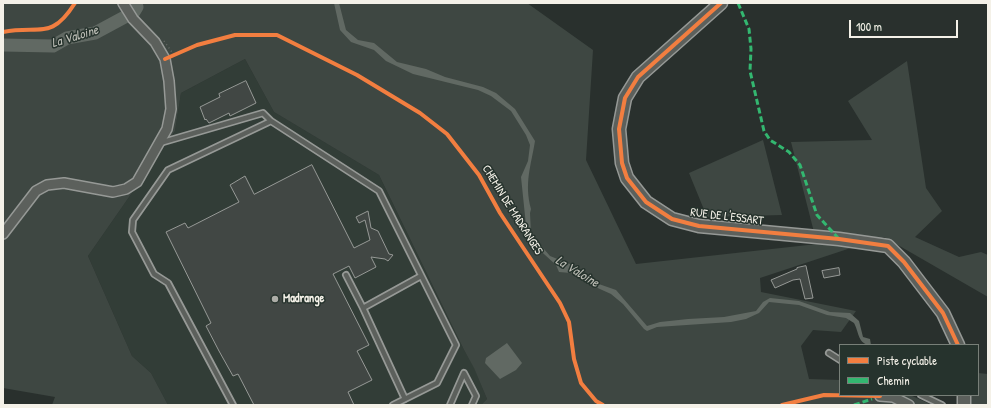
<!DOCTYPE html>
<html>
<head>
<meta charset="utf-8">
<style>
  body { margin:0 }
  #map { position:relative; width:991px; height:408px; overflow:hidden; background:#29302d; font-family:"Patrick Hand",sans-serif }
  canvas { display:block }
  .frame { position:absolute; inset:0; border:4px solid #f4f1e8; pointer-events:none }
  .legend { position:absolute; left:839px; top:344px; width:140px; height:52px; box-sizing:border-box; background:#26332d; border:1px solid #787f78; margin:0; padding:5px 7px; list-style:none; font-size:12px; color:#f4f1e8 }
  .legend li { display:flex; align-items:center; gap:8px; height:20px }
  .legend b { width:20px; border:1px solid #787f78 }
  .scale { position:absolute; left:849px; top:20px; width:109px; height:18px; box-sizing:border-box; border:2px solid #f4f1e8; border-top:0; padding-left:5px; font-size:12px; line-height:14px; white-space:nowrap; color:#f4f1e8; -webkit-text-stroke:3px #26332d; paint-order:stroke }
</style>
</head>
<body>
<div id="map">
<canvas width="991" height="408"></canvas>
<div class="frame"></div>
<ul class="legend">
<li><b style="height:5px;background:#f27e40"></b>Piste cyclable</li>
<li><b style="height:5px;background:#33b770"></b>Chemin</li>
</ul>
<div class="scale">100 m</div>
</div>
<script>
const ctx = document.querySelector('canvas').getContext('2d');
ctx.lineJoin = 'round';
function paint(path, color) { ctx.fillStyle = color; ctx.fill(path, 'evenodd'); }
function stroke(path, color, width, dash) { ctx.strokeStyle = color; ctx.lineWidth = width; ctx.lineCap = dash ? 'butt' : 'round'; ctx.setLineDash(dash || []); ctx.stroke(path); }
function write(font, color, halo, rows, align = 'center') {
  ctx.font = font + ' "Patrick Hand",sans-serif'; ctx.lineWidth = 3; ctx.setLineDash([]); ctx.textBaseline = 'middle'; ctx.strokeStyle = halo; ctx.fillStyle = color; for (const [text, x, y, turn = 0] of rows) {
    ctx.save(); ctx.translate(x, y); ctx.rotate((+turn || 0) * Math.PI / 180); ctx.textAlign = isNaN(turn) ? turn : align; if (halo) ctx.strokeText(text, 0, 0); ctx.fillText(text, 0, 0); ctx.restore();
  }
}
const built = new Path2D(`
  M245,59L274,112L379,175L464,350L474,367L487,399L481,405H168L151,373L132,356L88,256L175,131L181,93Z`);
const green = new Path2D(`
  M3,3H527L593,50L586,160L636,264L817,244L791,142L872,140L848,101L907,61L926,188L942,211L915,237L959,257L981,252L988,255V297L884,237L760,278L761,292L856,311L841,332L813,330L801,346L809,379L840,380V395H910L932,405H481L487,399L474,368L464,350L379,175L274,112L245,59L181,93L175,131L88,256L132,356L151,373L168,405H52L55,397L3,388Z
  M763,140L782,215L707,217L689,173Z
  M978,373L988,374V405H969L968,395H978Z`);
const water = new Path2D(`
  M334,3H339L346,30L358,40L374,43L397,62L426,69L445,77L483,87L496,93L515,109L535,141C531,166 524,183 531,209L530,213L531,234L550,256L570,264L576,272L596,283L616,290L647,326L660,322L688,319L724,317L756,311L763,302L770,298L799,301L830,312L850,313L859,321L863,337L870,339L871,345C858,345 859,332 854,323L846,318L827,315L799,305L769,302L759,313L746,319L731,322L657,327L647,331L644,329L623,304L611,294L591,285L571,273L559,272L556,265L533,244L527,235L521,177L528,161L530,145L526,135L511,111L491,96L478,90L413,74L386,61L374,50L351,42L340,30Z
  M124,18L128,19L94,35L68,39L55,47L30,46L25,48L21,46L3,48V45H6L53,46L67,38L95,33Z
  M507,343L522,363L516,370L500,379L485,363L486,358Z`);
const river = new Path2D(`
  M3,45L53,46L67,38L95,33L134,12L137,7L136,3`);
const building = new Path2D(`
  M246,81L256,103L230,116L229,113L209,123L206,119L205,120L200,107L220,97L219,94Z
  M312,165L354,248L370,240L365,220L359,223L356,217L368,211L371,228L378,231L389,254L393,255L388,261L385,259L371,257L376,267L355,278L349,266L333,274L369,345L357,351L372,380L348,392L354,405H254L238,374L233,376L219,351L206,326L211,323L166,232L185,223L188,228L239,202L230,185L245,176L254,194Z
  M806,266L813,298L805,299L800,279L793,280L775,288L771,280L797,269V268Z
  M839,268L840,275L824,278L822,271Z`);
const path = new Path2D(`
  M164,41L174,55`);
const lane = new Path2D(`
  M160,143L263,113L271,121
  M346,275L363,308
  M829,353L840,360
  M921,395L942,405
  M405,399L363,308L421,276
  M233,405L168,283L154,274L132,232L133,220L168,170L271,121L379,191L456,345L437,383L393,405
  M450,405L464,373L476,396L472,405`);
const street = new Path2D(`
  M3,234L36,191L47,185L64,183L113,192L126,189L137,182L167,129L171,109L169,81L165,59L155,42L133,19L123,3
  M880,396L893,397L909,405`);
const secondary = new Path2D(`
  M721,3L638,77L625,98L619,129L622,163L627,178L646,202L672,219L699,226L839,239L888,246L904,262L943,313L958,345
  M964,405V395`);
const quiet = new Path2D(`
  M738,3L749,29L751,49L750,71L764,131L770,140L789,152L800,165L817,215L839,239
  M854,405L872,399`);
const cycleway = new Path2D(`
  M721,3L638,77L625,98L619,129L622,163L627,178L646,202L672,219L699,226L839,239L888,246L904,262L943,313L958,345
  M3,32C40,25 51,41 75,3
  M165,59L197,45L235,35H277L357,75L420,113L447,134L479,175L500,213L560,303L569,322L574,359L581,383L596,401L603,405
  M782,405L824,395L880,396`);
const markers = [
  [275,299,4,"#adada7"]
];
const streetNames = [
  ["CHEMIN DE MADRANGES",512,210,58],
  ["RUE DE L'ESSART",727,217,7]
];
const poiNames = [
  ["Madrange",283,299]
];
const waterNames = [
  ["La Valoine",75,37,-17],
  ["La Valoine",577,272,31]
];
paint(built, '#323d37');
paint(green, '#3e4742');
paint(water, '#616963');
stroke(river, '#616963', 13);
paint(building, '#414744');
stroke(building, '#969996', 1);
stroke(lane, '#969996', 8);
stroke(street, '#969996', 12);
stroke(secondary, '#969996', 15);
stroke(path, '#646764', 1.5, [1, 3]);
stroke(lane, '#5c605c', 4.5);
stroke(street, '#5c605c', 9);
stroke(secondary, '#5c605c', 12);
stroke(quiet, '#33b770', 3, [6, 3]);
stroke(cycleway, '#f27e40', 4);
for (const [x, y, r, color] of markers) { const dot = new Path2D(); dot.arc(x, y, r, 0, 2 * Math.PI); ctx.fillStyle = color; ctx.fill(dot); stroke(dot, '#26332d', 1.5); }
write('12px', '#f4f1e8', '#26332d', streetNames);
write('bold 12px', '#f4f1e8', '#26332d', poiNames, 'left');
write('italic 13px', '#bcbdb5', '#26332d', waterNames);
</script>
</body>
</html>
